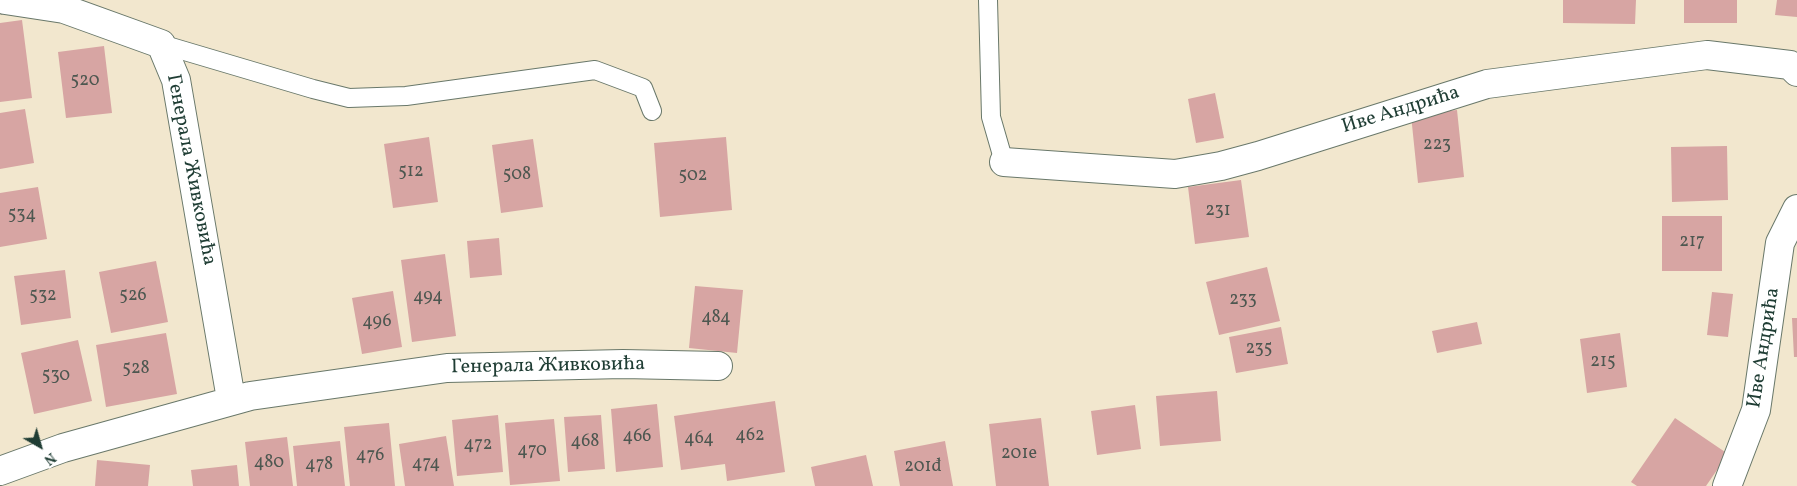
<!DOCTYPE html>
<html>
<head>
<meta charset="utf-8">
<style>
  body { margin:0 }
  #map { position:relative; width:1797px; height:486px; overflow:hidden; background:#f2e7ce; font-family:Vollkorn,serif }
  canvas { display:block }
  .north { position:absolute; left:15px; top:421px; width:50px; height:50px; -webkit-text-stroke:4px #fff; paint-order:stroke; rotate:142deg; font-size:14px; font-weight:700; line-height:20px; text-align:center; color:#1f3d34 }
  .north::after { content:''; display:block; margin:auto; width:18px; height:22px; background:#1f3d34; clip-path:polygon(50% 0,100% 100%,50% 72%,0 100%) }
</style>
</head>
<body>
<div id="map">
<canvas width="1797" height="486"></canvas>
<div class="north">N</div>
</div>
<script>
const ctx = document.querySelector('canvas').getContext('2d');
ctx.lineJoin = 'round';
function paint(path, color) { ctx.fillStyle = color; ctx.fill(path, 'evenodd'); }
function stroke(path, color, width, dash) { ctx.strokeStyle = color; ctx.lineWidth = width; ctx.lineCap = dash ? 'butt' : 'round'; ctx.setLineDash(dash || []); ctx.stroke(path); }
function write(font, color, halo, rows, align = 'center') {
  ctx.font = font + ' Vollkorn,serif'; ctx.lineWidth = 4; ctx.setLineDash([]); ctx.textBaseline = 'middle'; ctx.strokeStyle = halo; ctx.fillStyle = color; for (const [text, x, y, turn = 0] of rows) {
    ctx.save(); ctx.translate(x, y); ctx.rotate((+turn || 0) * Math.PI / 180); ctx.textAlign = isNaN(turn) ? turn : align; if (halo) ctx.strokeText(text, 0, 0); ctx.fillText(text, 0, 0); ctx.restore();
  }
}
const building = new Path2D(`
  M1563,0H1636L1635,24L1563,23Z
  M1684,0H1737V23H1684Z
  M1777,0H1797V17L1775,15Z
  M22,20L32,98L0,102V23Z
  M104,46L112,113L66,118L58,52Z
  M1215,93L1224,138L1196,143L1188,99Z
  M25,109L34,163L0,169V113Z
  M1457,110L1464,177L1418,183L1411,115Z
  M429,137L438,202L393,208L384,144Z
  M726,137L732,210L660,217L654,143Z
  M533,139L543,207L501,213L492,145Z
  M1727,146L1728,200L1672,202L1671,147Z
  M1241,180L1249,237L1195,244L1188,187Z
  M38,187L47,239L0,247V193Z
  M1662,216H1722V271H1662Z
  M499,238L502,275L470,278L467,241Z
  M445,254L456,336L412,342L401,260Z
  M156,261L168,322L111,333L99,272Z
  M1267,267L1280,321L1219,335L1206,282Z
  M65,270L71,318L21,325L14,276Z
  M695,286L743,290L737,353L689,348Z
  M393,291L402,347L362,354L352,298Z
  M1712,292L1733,294L1728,337L1707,335Z
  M1792,318H1797V357H1794Z
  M1477,322L1482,344L1437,353L1432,331Z
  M1281,327L1288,364L1236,373L1229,337Z
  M166,333L177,394L106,407L96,345Z
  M1620,333L1627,387L1587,393L1580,339Z
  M78,340L92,401L34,414L21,353Z
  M1217,391L1221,441L1160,446L1156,396Z
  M775,401L785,472L727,481L725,464L681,470L674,416Z
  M657,404L663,467L616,472L611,409Z
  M1135,405L1141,449L1097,455L1091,411Z
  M498,415L503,472L457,476L452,420Z
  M601,415L605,469L568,472L564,417Z
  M1041,418L1049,486H996L989,424Z
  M1675,418L1728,454L1706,486H1637L1631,482Z
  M554,419L560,481L510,485L505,423Z
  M389,423L395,486H350L344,427Z
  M446,436L454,486H405L399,444Z
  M287,437L293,486H250L245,442Z
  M340,441L345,486H297L293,446Z
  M945,441L953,486H900L894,451Z
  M866,455L873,486H815L811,467Z
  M97,460L150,465L148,486H95Z
  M237,465L239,486H193L191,470Z`);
const service = new Path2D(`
  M988,0L991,117L1004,162
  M161,44L313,89L349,98L406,96L595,70L643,88L652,111`);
const minor = new Path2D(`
  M5,0L64,9L161,44L176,80L231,399
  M1004,162L1175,174L1221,166L1258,156L1487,84L1707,55L1790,65L1797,72
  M0,471L63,448L250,396L447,368L623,364L718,366
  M1727,486L1756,410L1780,243L1797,209`);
const numberNames = [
  ["520",85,82],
  ["223",1437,146],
  ["512",411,173],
  ["508",517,176],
  ["502",693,177],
  ["231",1218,212],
  ["534",22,216],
  ["217",1692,243],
  ["532",43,297],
  ["526",133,297],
  ["494",428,298],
  ["233",1243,301],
  ["484",716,319],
  ["496",377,323],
  ["235",1259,350],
  ["215",1603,363],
  ["528",136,370],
  ["530",56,377],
  ["462",750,437],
  ["466",637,438],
  ["464",699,440],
  ["468",585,443],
  ["472",478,446],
  ["470",532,452],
  ["201e",1019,455],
  ["476",370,457],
  ["480",269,464],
  ["474",426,465],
  ["478",319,466],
  ["201đ",923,468]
];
const streetNames = [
  ["Иве Андрића",1401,111,-17],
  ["Генерала Живковића",190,170,79],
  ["Иве Андрића",1765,348,-81],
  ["Генерала Живковића",548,367,-1]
];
paint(building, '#d7a5a3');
stroke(service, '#69786a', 20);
stroke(minor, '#69786a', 30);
stroke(service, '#fff', 18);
stroke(minor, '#fff', 28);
write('18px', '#4d5750', null, numberNames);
write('20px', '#1f3d34', '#fff', streetNames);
</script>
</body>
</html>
